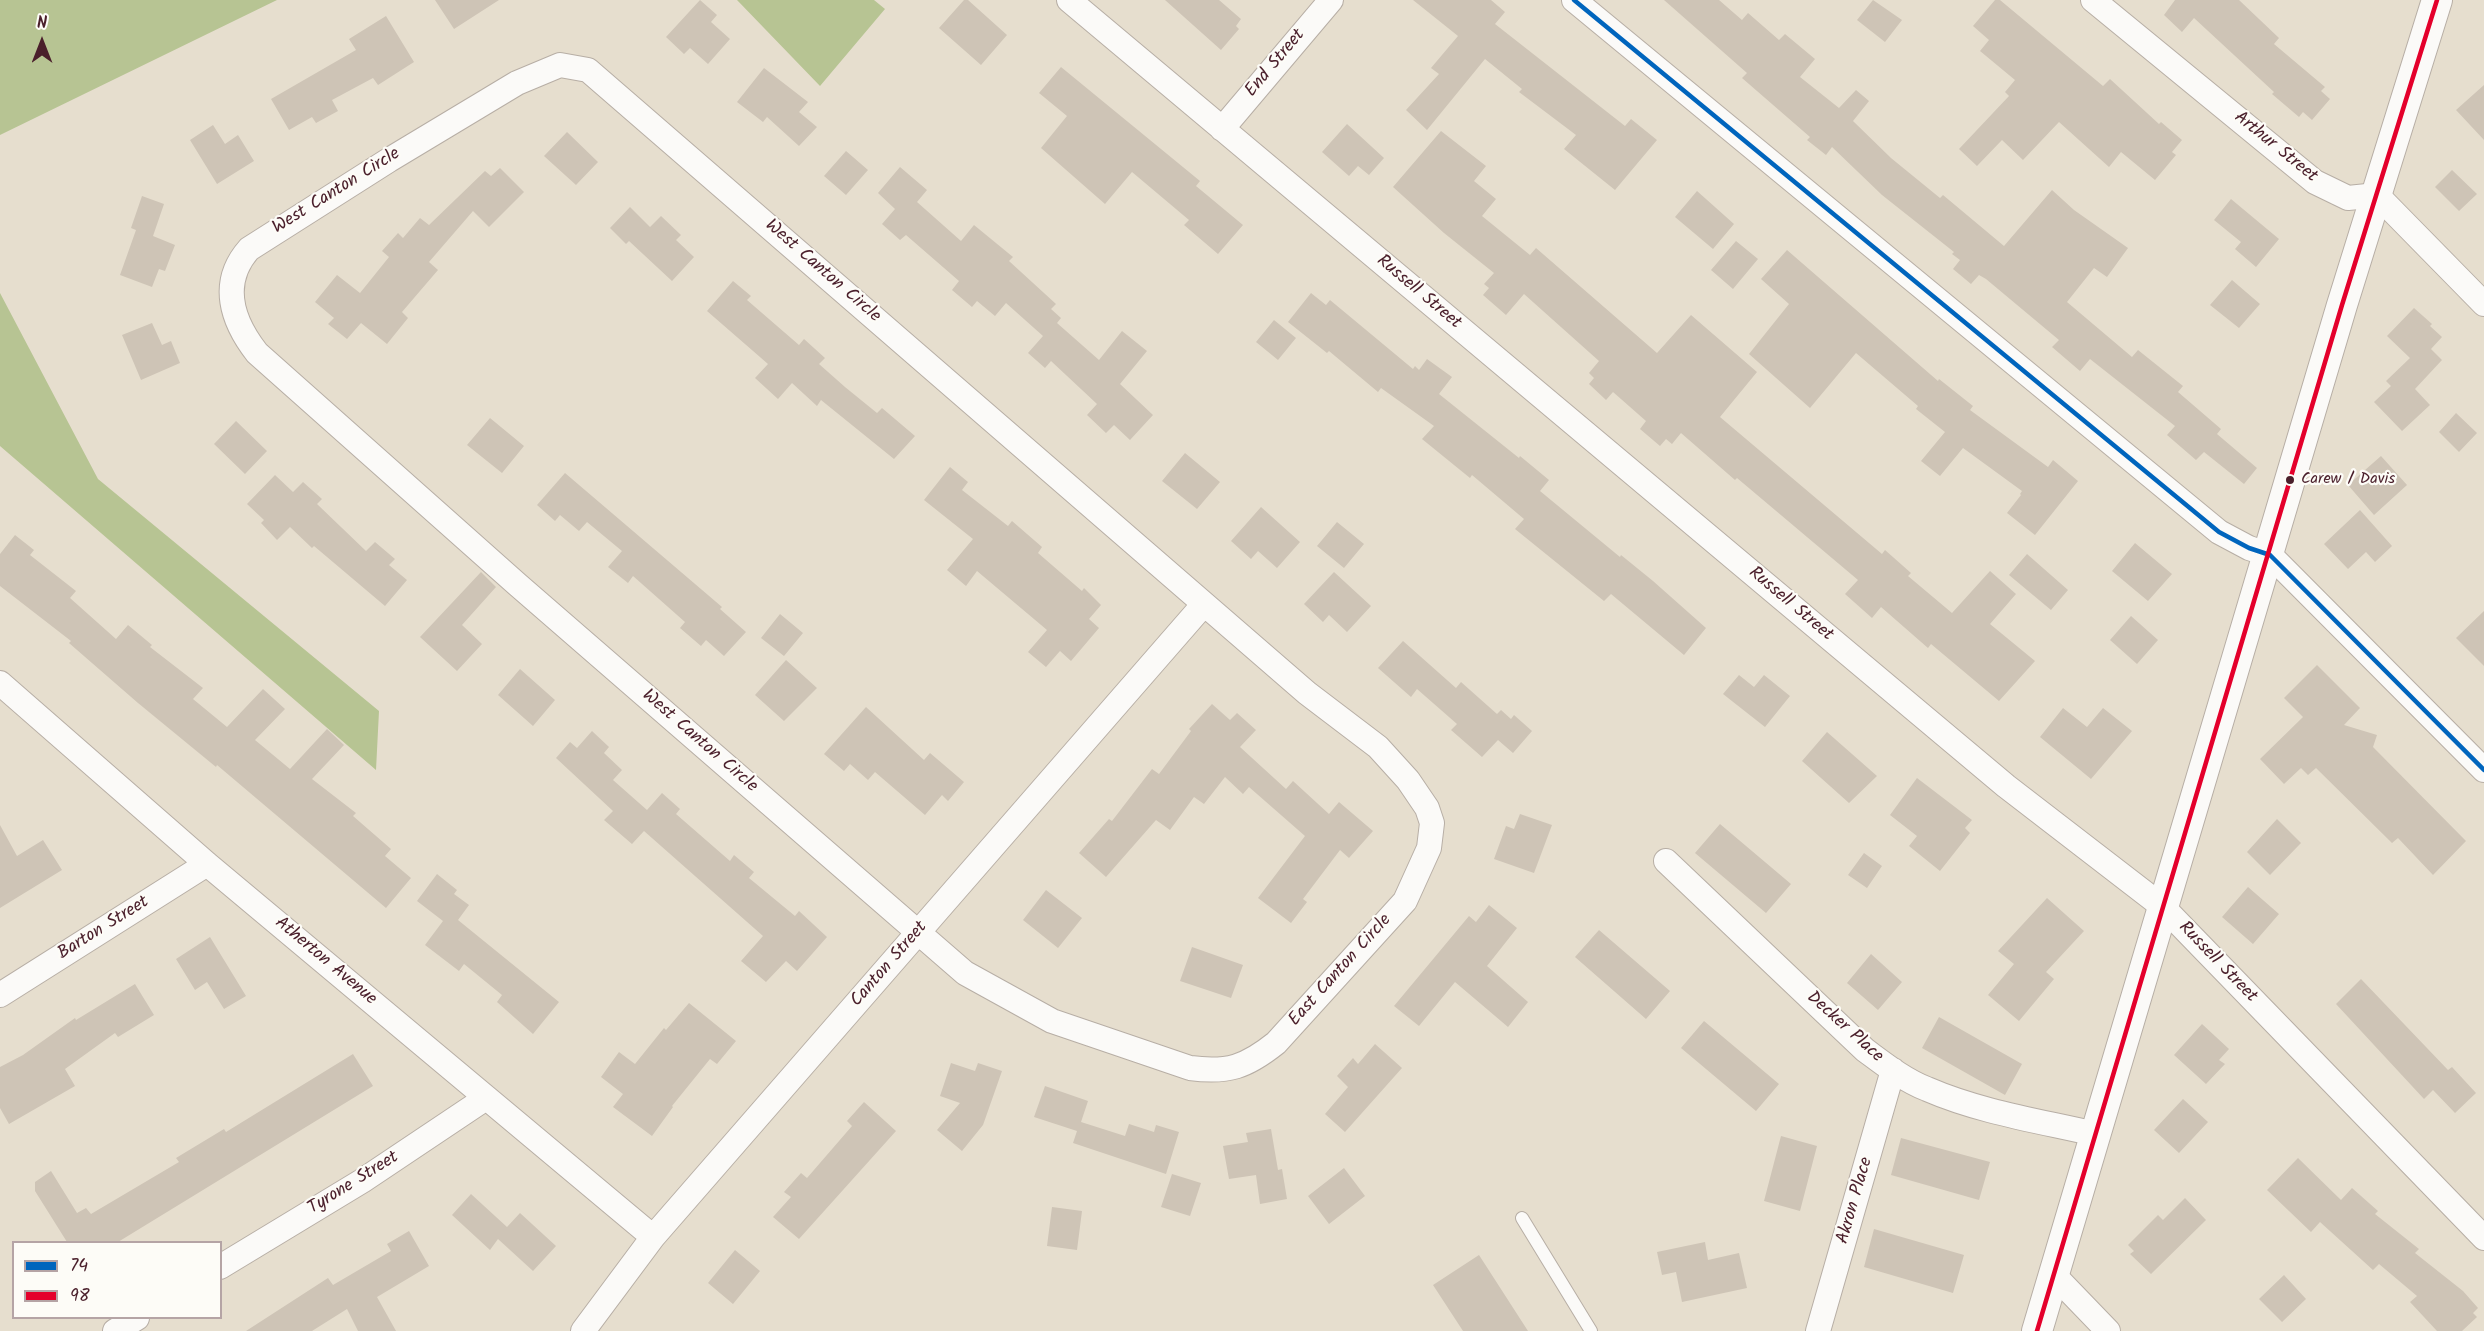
<!DOCTYPE html>
<html>
<head>
<meta charset="utf-8">
<style>
  body { margin:0 }
  #map { position:relative; width:2484px; height:1331px; overflow:hidden; background:#e6dece; font-family:Kalam,sans-serif }
  canvas { display:block }
  .legend { position:absolute; left:12px; top:1241px; width:210px; height:78px; box-sizing:border-box; background:#fdfcf7; border:2px solid #b5a4a5; margin:0; padding:8px 10px; list-style:none; font-size:18px; color:#4a1f2b }
  .legend li { display:flex; align-items:center; gap:12px; height:30px }
  .legend b { width:30px; border:2px solid #b5a4a5 }
  .north { position:absolute; left:12px; top:12px; width:60px; height:60px; -webkit-text-stroke:4px #fdfcf7; paint-order:stroke; rotate:0deg; font-size:16px; font-weight:700; line-height:24px; text-align:center; color:#4a1f2b }
  .north::after { content:''; display:block; margin:auto; width:21px; height:27px; background:#4a1f2b; clip-path:polygon(50% 0,100% 100%,50% 72%,0 100%) }
</style>
</head>
<body>
<div id="map">
<canvas width="2484" height="1331"></canvas>
<ul class="legend">
<li><b style="height:8px;background:#0065bd"></b>74</li>
<li><b style="height:8px;background:#e4002b"></b>98</li>
</ul>
<div class="north">N</div>
</div>
<script>
const ctx = document.querySelector('canvas').getContext('2d');
ctx.lineJoin = 'round';
function paint(path, color) { ctx.fillStyle = color; ctx.fill(path, 'evenodd'); }
function stroke(path, color, width, dash) { ctx.strokeStyle = color; ctx.lineWidth = width; ctx.lineCap = dash ? 'butt' : 'round'; ctx.setLineDash(dash || []); ctx.stroke(path); }
function write(font, color, halo, rows, align = 'center') {
  ctx.font = font + ' Kalam,sans-serif'; ctx.lineWidth = 4.5; ctx.setLineDash([]); ctx.textBaseline = 'middle'; ctx.strokeStyle = halo; ctx.fillStyle = color; for (const [text, x, y, turn = 0] of rows) {
    ctx.save(); ctx.translate(x, y); ctx.rotate((+turn || 0) * Math.PI / 180); ctx.textAlign = isNaN(turn) ? turn : align; if (halo) ctx.strokeText(text, 0, 0); ctx.fillText(text, 0, 0); ctx.restore();
  }
}
const forest = new Path2D(`
  M0,0H277L0,135Z
  M737,0H874L885,9L820,86Z
  M0,293L98,479L379,711L376,770L0,446Z`);
const building = new Path2D(`
  M435,0H499L454,29Z
  M700,0L717,15L711,22L730,39L708,64L690,48L684,54L666,37Z
  M964,0H968L1007,35L981,65L939,28Z
  M1165,0H1219L1241,19L1236,26L1239,29L1221,50Z
  M1413,0H1491L1505,12L1495,24L1625,126L1631,119L1657,140L1615,190L1564,149L1576,135L1519,92L1522,89L1485,59L1427,130L1406,110L1439,74L1431,68L1458,36Z
  M1664,0H1719L1742,20L1748,13L1779,40L1785,34L1815,59L1800,77L1839,108L1856,90L1869,101L1853,121L1891,158L1940,198L1943,195L2004,246L2052,190L2074,210L2128,248L2107,277L2094,268L2067,302L2132,357L2138,350L2183,386L2178,392L2221,429L2217,434L2257,468L2244,484L2204,452L2196,460L2167,435L2175,426L2090,359L2080,371L2052,347L2059,340L1986,279L1979,275L1971,284L1953,269L1960,260L1952,254L1954,252L1882,195L1832,147L1826,155L1807,140L1810,137L1742,78L1747,73Z
  M1873,0L1902,20L1885,42L1857,20Z
  M1995,0H2000L2103,86L2110,79L2159,124L2161,122L2182,140L2172,152L2176,155L2155,180L2121,152L2109,167L2059,122L2023,160L2002,140L1977,166L1959,149L2009,96L2005,92L2015,80L1980,51L1989,40L1973,26Z
  M2175,0H2239L2279,38L2274,44L2325,87L2321,91L2330,99L2312,120L2303,112L2299,117L2272,94L2274,92L2194,18L2182,32L2164,15Z
  M386,16L414,62L378,85L373,78L332,100L338,111L316,123L312,117L289,130L271,99L356,50L349,39Z
  M1061,67L1200,181L1196,186L1243,225L1218,254L1184,225L1189,220L1132,172L1105,204L1041,148L1067,116L1039,93Z
  M764,68L808,102L799,112L817,127L799,146L767,117L763,122L737,102Z
  M2484,85V140L2456,110Z
  M1347,124L1384,158L1369,175L1358,166L1349,176L1322,152Z
  M213,125L225,144L238,135L254,161L217,184L190,140Z
  M1441,131L1486,166L1474,181L1496,199L1482,216L1530,255L1536,248L1657,353L1691,315L1757,372L1720,417L1882,554L1885,550L1911,573L1908,576L1952,613L1990,571L2016,594L1990,624L2035,661L1999,701L1931,644L1928,648L1881,607L1872,618L1845,594L1858,580L1737,478L1735,480L1681,433L1672,444L1666,439L1660,446L1640,429L1646,421L1613,392L1606,400L1589,384L1594,378L1589,373L1599,361L1524,294L1506,315L1483,295L1489,288L1484,284L1494,273L1444,233L1393,187Z
  M567,132L598,162L576,185L544,156Z
  M846,151L868,170L846,195L824,176Z
  M900,167L927,190L917,202L961,241L974,225L1013,257L1009,261L1056,304L1051,309L1061,318L1057,323L1099,360L1122,331L1147,351L1120,384L1153,415L1130,440L1114,425L1106,433L1087,415L1097,404L1051,361L1045,368L1028,353L1043,336L1006,303L995,316L977,301L972,307L952,290L959,281L906,235L900,240L882,224L895,209L878,193Z
  M500,168L524,192L489,227L473,211L429,262L438,270L402,312L408,318L387,344L361,323L347,339L328,324L334,318L315,302L337,275L360,293L389,257L382,251L398,233L403,238L420,218L429,225L485,171L491,176Z
  M2452,170L2477,194L2459,211L2435,187Z
  M1697,191L1734,224L1713,249L1675,217Z
  M142,196L164,204L153,236L175,245L165,271L159,269L152,287L120,275L136,230L131,228Z
  M2231,199L2279,239L2256,267L2235,249L2241,242L2214,220Z
  M630,207L650,227L661,216L681,235L676,240L694,257L672,281L629,241L626,244L610,228Z
  M1736,241L1758,259L1733,289L1711,270Z
  M1787,250L1938,381L1939,379L1973,406L1970,410L2048,467L2053,460L2078,481L2035,535L2007,513L2021,495L2020,494L2022,491L1963,448L1940,476L1921,461L1945,432L1916,409L1918,406L1856,353L1810,408L1749,354L1789,304L1761,279Z
  M2232,280L2260,304L2239,328L2210,305Z
  M733,281L751,296L747,300L799,345L804,339L825,358L819,364L845,387L877,413L882,408L915,436L894,459L821,400L817,406L792,383L778,399L755,378L768,364L707,311Z
  M1311,293L1326,305L1330,300L1413,369L1415,366L1419,370L1427,359L1452,377L1439,394L1519,458L1520,456L1549,480L1540,491L1620,557L1621,555L1653,581L1706,628L1684,655L1611,594L1604,601L1515,529L1524,519L1472,475L1470,478L1422,439L1434,426L1381,388L1378,392L1329,351L1327,353L1288,322Z
  M2414,308L2432,324L2430,326L2442,337L2431,349L2442,360L2415,389L2430,405L2402,431L2374,402L2391,386L2386,381L2410,358L2387,336Z
  M1274,320L1296,338L1278,360L1256,342Z
  M152,323L162,345L171,341L180,363L141,380L122,335Z
  M2456,413L2477,433L2459,452L2439,432Z
  M490,418L524,446L502,473L467,445Z
  M236,421L267,451L245,474L214,444Z
  M1185,453L1220,482L1197,509L1162,481Z
  M2381,456L2407,485L2374,515L2348,485Z
  M950,467L968,482L962,490L1008,526L1012,521L1042,547L1038,553L1082,591L1084,588L1101,605L1089,619L1099,628L1071,661L1060,651L1046,667L1028,652L1047,630L977,571L966,586L947,570L973,539L924,500Z
  M565,473L722,607L720,609L746,632L724,656L706,640L701,646L680,628L685,622L633,576L628,583L608,567L622,551L587,522L579,531L560,515L555,521L537,505Z
  M275,475L293,492L303,482L322,499L317,504L366,551L375,542L395,559L389,565L407,580L385,606L314,546L312,548L290,527L277,540L261,523L264,520L247,504Z
  M1261,507L1300,542L1277,568L1258,551L1251,559L1231,541Z
  M2360,510L2392,546L2375,562L2366,552L2348,569L2324,544Z
  M1337,522L1364,544L1344,568L1317,546Z
  M15,535L34,550L30,555L76,591L70,598L116,639L128,625L152,645L150,647L203,688L193,699L227,727L263,689L285,709L255,740L290,769L327,729L344,745L312,779L356,813L353,816L391,849L385,856L411,878L386,908L217,765L216,767L138,703L69,643L71,641L0,586V554Z
  M2135,543L2172,574L2148,601L2112,571Z
  M2027,554L2068,590L2051,610L2009,575Z
  M481,572L496,587L462,625L482,644L457,671L420,637Z
  M1334,572L1371,606L1347,632L1329,615L1323,622L1304,604Z
  M2484,611V666L2456,638Z
  M780,614L803,633L784,656L761,638Z
  M2131,616L2158,640L2137,664L2110,640Z
  M1403,641L1456,688L1461,682L1497,714L1501,710L1511,719L1514,715L1532,731L1513,753L1498,740L1482,757L1451,730L1457,724L1417,689L1411,697L1378,668Z
  M786,660L817,688L784,721L755,695Z
  M2317,665L2360,708L2344,725L2377,735L2373,747L2466,841L2433,875L2398,838L2392,843L2316,768L2308,775L2301,768L2284,784L2260,759L2303,717L2284,698Z
  M520,669L555,700L533,726L498,695Z
  M1739,675L1754,687L1764,675L1790,696L1765,727L1723,694Z
  M1212,704L1230,720L1237,713L1256,730L1240,747L1286,789L1293,781L1329,814L1339,802L1373,831L1349,858L1340,850L1303,899L1307,902L1291,923L1258,898L1305,836L1249,787L1243,794L1225,777L1204,804L1194,797L1170,830L1156,820L1106,877L1079,853L1109,819L1112,821L1152,769L1159,774L1191,731L1189,729Z
  M866,707L924,760L930,753L964,782L948,801L942,795L925,815L875,772L868,780L850,764L844,771L824,754Z
  M2063,708L2087,727L2103,708L2132,731L2091,779L2040,737Z
  M592,731L609,747L604,753L622,770L613,780L647,810L662,793L680,809L676,814L730,861L734,855L754,872L749,878L795,916L799,911L827,937L797,971L786,961L766,982L741,961L763,936L644,831L632,844L604,820L613,811L556,758L570,742L577,748Z
  M1827,732L1877,776L1849,803L1802,761Z
  M1917,778L1972,820L1965,828L1970,833L1940,871L1909,846L1917,836L1890,815Z
  M1520,814L1552,825L1534,873L1494,859L1506,826L1514,829Z
  M2277,819L2301,843L2270,875L2247,852Z
  M1720,824L1791,884L1766,913L1695,853Z
  M0,825L17,856L43,840L62,870L0,908Z
  M1864,853L1882,866L1867,888L1848,875Z
  M437,874L457,890L454,894L469,905L458,920L559,1002L533,1034L497,1002L502,995L464,964L459,971L425,945L443,921L417,901Z
  M2248,887L2279,914L2253,944L2222,917Z
  M1046,890L1082,918L1058,948L1023,920Z
  M2047,898L2084,931L2046,972L2054,979L2019,1021L1988,995L2014,964L1998,951Z
  M1489,905L1517,928L1487,966L1528,1002L1508,1027L1455,982L1419,1026L1394,1006L1469,916L1476,922Z
  M1599,930L1670,991L1646,1019L1575,957Z
  M210,937L246,996L224,1009L207,982L195,990L176,959Z
  M1192,947L1243,965L1231,998L1180,981Z
  M1871,954L1902,982L1878,1010L1847,983Z
  M2361,979L2448,1070L2452,1067L2476,1093L2455,1113L2433,1090L2424,1099L2336,1004Z
  M135,984L154,1015L118,1037L115,1033L65,1069L75,1086L9,1124L0,1108V1067L23,1055L75,1018L76,1020Z
  M689,1003L736,1041L717,1064L710,1059L672,1106L673,1107L652,1136L613,1107L623,1094L601,1077L619,1052L635,1064L664,1028L666,1030Z
  M1939,1017L2022,1064L2005,1095L1922,1048Z
  M1704,1021L1779,1084L1756,1111L1681,1048Z
  M2202,1024L2229,1049L2219,1060L2225,1064L2206,1084L2174,1055Z
  M1375,1044L1402,1068L1345,1132L1325,1114L1348,1087L1337,1076L1353,1058L1358,1064Z
  M353,1054L373,1086L118,1242H67L35,1191V1182L51,1171L77,1213L86,1208L91,1214L179,1162L176,1158L224,1129L226,1132Z
  M951,1063L975,1071L978,1063L1002,1071L983,1125L962,1151L937,1130L960,1103L940,1096Z
  M1045,1086L1088,1101L1081,1122L1125,1136L1129,1124L1154,1132L1156,1125L1179,1132L1166,1174L1073,1143L1077,1131L1034,1117Z
  M2183,1099L2208,1122L2179,1153L2154,1130Z
  M864,1102L896,1131L799,1239L773,1217L791,1197L784,1192L801,1173L807,1178L852,1126L847,1121Z
  M1271,1129L1278,1170L1282,1169L1287,1199L1260,1204L1256,1175L1229,1179L1223,1146L1248,1142L1246,1133Z
  M1781,1136L1817,1146L1800,1211L1764,1201Z
  M1901,1138L1990,1162L1979,1200L1891,1175Z
  M2298,1158L2341,1200L2352,1188L2378,1211L2375,1214L2419,1249L2415,1253L2463,1291L2478,1308L2473,1313L2477,1317L2462,1331H2437L2410,1302L2417,1296L2379,1264L2373,1270L2320,1222L2311,1232L2267,1190Z
  M1344,1168L1365,1196L1329,1224L1308,1196Z
  M1172,1174L1201,1183L1190,1216L1161,1207Z
  M471,1194L507,1227L520,1213L556,1246L533,1271L498,1239L490,1250L452,1215Z
  M2185,1198L2206,1220L2151,1274L2130,1254L2134,1251L2128,1245L2158,1215L2163,1220Z
  M1052,1207L1082,1211L1077,1250L1047,1246Z
  M1874,1229L1964,1255L1953,1293L1864,1267Z
  M409,1231L429,1266L377,1297L396,1331H358L347,1309L312,1331H246L328,1278L333,1285L391,1251L387,1244Z
  M1705,1242L1708,1260L1739,1253L1747,1288L1682,1302L1676,1272L1662,1275L1657,1252Z
  M735,1250L760,1271L733,1304L708,1283Z
  M1479,1255L1528,1331H1463L1433,1285Z
  M2284,1275L2306,1299L2282,1322L2259,1299Z`);
const service = new Path2D(`
  M1522,1218L1591,1331`);
const minor = new Path2D(`
  M1069,0L2006,786L2163,907L2484,1238
  M1574,0L2219,532L2249,548L2270,555L2484,770
  M2093,0L2315,182L2348,198L2377,195L2484,304
  M560,65L588,70L1307,693L1378,747L1408,780L1427,808L1432,823L1429,848L1405,901L1276,1043C1246,1067 1228,1073 1190,1068L1052,1021L965,973L518,585L257,353C232,321 219,283 249,249L389,160L517,83Z
  M1222,129L1331,0
  M0,683L207,864L653,1237
  M1666,861L1865,1050C1884,1064 1904,1080 1927,1089C1980,1112 2039,1121 2095,1134
  M0,995L207,864
  M220,1267L362,1181L486,1098
  M2054,1275L2108,1331
  M115,1331L137,1318
  M583,1331L653,1237L1204,604
  M1818,1331L1893,1070`);
const tertiary = new Path2D(`
  M2037,1331L2342,305L2437,0`);
const bus1 = new Path2D(`
  M1574,0L2219,532L2249,548L2270,555L2484,770`);
const bus2 = new Path2D(`
  M2037,1331L2342,305L2437,0`);
const markers = [
  [2290,480,5,"#4a1f2b"]
];
const busNames = [
  ["Carew / Davis",2301,480]
];
const streetNames = [
  ["End Street",1276,64,-50],
  ["Arthur Street",2275,148,39],
  ["West Canton Circle",337,192,-32],
  ["West Canton Circle",822,272,41],
  ["Russell Street",1418,293,40],
  ["Russell Street",1790,605,40],
  ["West Canton Circle",699,742,41],
  ["Barton Street",104,929,-32],
  ["Atherton Avenue",325,962,40],
  ["Russell Street",2217,963,46],
  ["Canton Street",890,965,-49],
  ["East Canton Circle",1341,971,-48],
  ["Decker Place",1844,1028,42],
  ["Tyrone Street",354,1184,-32],
  ["Akron Place",1856,1201,-74]
];
paint(forest, '#b7c493');
paint(building, '#cec4b6');
stroke(service, '#b7aea5', 14);
stroke(minor, '#b7aea5', 26);
stroke(tertiary, '#b7aea5', 32);
stroke(service, '#fbfaf8', 12);
stroke(minor, '#fbfaf8', 24);
stroke(tertiary, '#fbfaf8', 30);
stroke(bus1, '#0065bd', 4.5);
stroke(bus2, '#e4002b', 4.5);
for (const [x, y, r, color] of markers) { const dot = new Path2D(); dot.arc(x, y, r, 0, 2 * Math.PI); ctx.fillStyle = color; ctx.fill(dot); stroke(dot, '#fdfcf7', 2); }
write('16px', '#4a1f2b', '#fdfcf7', busNames, 'left');
write('18px', '#4a1f2b', '#fdfcf7', streetNames);
</script>
</body>
</html>
